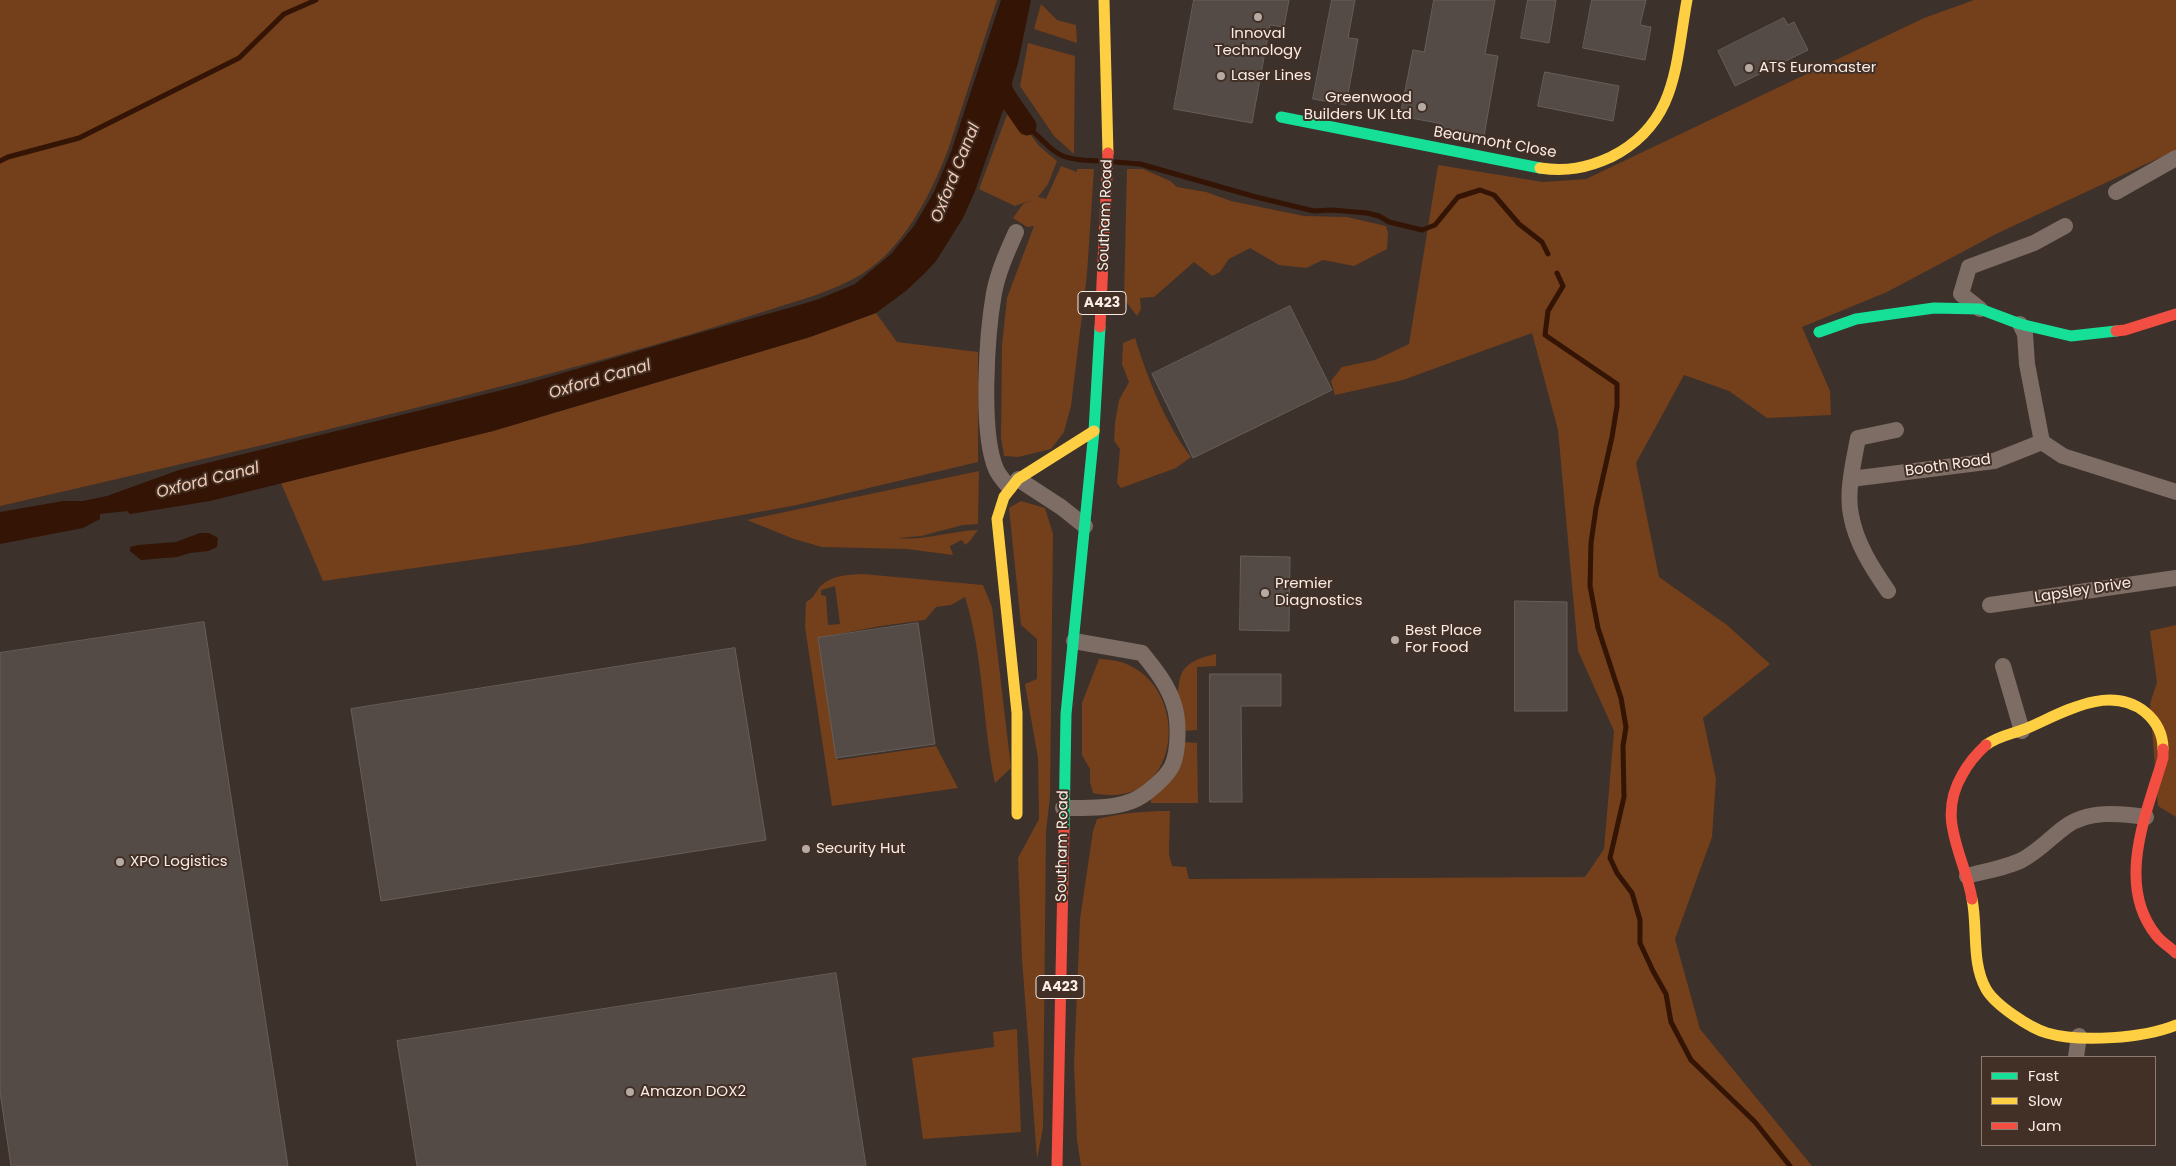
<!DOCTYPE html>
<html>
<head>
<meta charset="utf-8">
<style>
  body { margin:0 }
  #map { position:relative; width:2176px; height:1166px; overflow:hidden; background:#3c312b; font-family:Poppins,sans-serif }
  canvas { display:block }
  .legend { position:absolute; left:1981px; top:1056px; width:175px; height:90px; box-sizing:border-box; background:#422f25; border:1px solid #8b7b72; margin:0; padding:6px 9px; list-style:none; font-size:15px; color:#f8ece5 }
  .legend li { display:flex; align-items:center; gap:10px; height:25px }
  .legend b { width:25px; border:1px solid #8b7b72 }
</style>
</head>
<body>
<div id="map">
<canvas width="2176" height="1166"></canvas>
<ul class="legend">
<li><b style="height:6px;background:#16e098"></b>Fast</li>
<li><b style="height:6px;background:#ffcf43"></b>Slow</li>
<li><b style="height:6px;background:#f24e42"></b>Jam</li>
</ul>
</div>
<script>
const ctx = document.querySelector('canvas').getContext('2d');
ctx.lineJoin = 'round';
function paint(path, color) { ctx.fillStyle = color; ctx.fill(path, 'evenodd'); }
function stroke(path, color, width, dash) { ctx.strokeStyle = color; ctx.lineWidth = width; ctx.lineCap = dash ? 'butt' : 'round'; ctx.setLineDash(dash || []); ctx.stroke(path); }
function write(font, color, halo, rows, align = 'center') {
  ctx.font = font + ' Poppins,sans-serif'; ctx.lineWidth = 4; ctx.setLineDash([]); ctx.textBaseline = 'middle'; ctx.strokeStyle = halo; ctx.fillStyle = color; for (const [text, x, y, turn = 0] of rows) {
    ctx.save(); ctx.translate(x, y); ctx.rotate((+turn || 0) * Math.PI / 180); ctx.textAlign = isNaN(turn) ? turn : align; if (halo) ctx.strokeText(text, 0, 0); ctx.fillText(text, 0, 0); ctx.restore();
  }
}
const green = new Path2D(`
  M0,0H997L948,150C931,194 904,248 862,274C834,291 800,300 769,310C716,327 662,343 608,358C407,413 203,459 0,506Z
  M1974,0H2176V150L1998,233L1887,292L1802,327L1830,391L1831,415L1767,418L1729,391L1684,375L1636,463L1659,577L1727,625L1770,664L1703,718L1716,779L1712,837L1675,939L1700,1029L1812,1166H1081L1077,1140L1074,1064L1080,919L1093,831L1097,819C1122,813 1144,811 1170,811L1169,854L1172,866L1186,867L1189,879L1585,877L1604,849L1614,731L1578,651L1558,430L1532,333L1403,380L1335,395L1331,381L1342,367L1375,360L1409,344L1438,165L1543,182L1586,179L1924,18Z
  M1041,4L1057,20L1076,25L1077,43L1034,29Z
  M1028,43L1075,56L1074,154L1054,136L1020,86Z
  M1010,107L1039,146L1057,161L1048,184L1038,197L1046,199L1061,166L1077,172V169H1094L1087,274L1071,406L1064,432L1051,449L1018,457L1004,456L1001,437L1002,345L1007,298L1034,226L1027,227L1013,218L1023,204L1032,200L1015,206L979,189Z
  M1127,169H1143L1170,181L1177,187L1206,192L1231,201L1304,216L1347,217L1386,226L1388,233L1387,249L1354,266L1323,260L1306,268L1279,265L1250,248L1229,259L1220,272L1212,276L1194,262L1154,297L1140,298L1141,309L1137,316L1124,299Z
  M876,313L897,342L978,352V462L797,505L577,545L323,581L281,483L493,431L810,337Z
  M1135,338C1148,379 1165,423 1191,457L1176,468L1121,488L1117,483L1120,449L1114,441L1115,423L1119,400L1129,382L1122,364L1123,343Z
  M979,471L978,524L963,525L921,536L898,538C924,541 951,531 978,530L969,542L965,545L962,540L950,546L953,555L907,549L822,547L794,539L747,520Z
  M1021,501L1045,508L1053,534L1050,797L1046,831L1043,1128L1037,1159L1022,959L1018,858L1039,819L1038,758L1025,684L1037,679V639L1021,625L1009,508Z
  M863,574L983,585L992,607L1011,768L995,783C982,722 984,657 965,597L951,605L936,607L925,620L881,626L818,638L838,760L936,746L958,788L832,806L805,627L806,602C812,599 815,594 819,588C830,575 847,575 863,574ZM835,586L840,624L828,625L826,596L821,595V590Z
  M2176,625V817L2158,806L2150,704L2157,682L2150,631Z
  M1216,654V666L1197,667V730L1184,731L1176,693C1180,689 1178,684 1180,678C1184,662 1202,657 1216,654Z
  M1099,659C1194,659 1192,815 1093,793L1090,782V769L1082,755V703Z
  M1184,742L1197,743L1198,803H1151V799C1172,786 1177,764 1184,742Z
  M1017,1029L1021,1132L923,1139L912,1058L994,1047L993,1032Z`);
const water = new Path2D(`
  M1001,0H1031L1018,63L1006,102L975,191L963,218L936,261L926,272L907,290L876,313L810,337L493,431L210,501L130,514L127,511L100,514V519L83,528L0,544V512L63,501H83L107,496L179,470L522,385L696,334L796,306L819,299L855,284L891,254L914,226L934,192L951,152Z
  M200,533H209L218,538L217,547L208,551L190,553L177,557L141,560L130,551V547L138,545L176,542Z`);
const stream = new Path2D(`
  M1027,126C1058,154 1055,160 1099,161
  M0,161L8,157L79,138L239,58L284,14L316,0
  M1115,162L1140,164L1256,197L1314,211L1332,210L1367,213L1379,216L1389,222L1422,230L1435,225L1458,197L1480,190L1494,195L1519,224L1542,242L1548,254
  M1557,273L1563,286L1548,311L1545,335L1617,384V406L1612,437L1596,508L1591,543L1590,586L1598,628L1621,698L1626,727L1623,746L1624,797L1610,858L1617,873L1632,893L1640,920V943L1653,971L1666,994L1671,1022L1691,1060L1755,1122L1790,1166`);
const canal = new Path2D(`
  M997,76L1007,97L1027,126`);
const building = new Path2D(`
  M1194,0H1289L1284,27L1270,25L1252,123L1174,109Z
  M1332,0H1355L1348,38L1358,39L1346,105L1313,99Z
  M1434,0H1495L1485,54L1498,56L1484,136L1442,128L1443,124L1400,116L1413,50L1424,52Z
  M1528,0H1556L1549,43L1521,38Z
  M1592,0H1646L1640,25L1651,27L1645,60L1583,48Z
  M1784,18L1788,25L1794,22L1808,50L1735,86L1718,51Z
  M1545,72L1619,86L1613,121L1538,106Z
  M1290,306L1332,390L1193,458L1152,374Z
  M1241,556L1290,557L1289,631L1240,630Z
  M1515,601L1567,602V711H1515Z
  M204,622L288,1166H11L0,1092V653Z
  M918,623L935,744L836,758L818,638Z
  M735,648L766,840L381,901L351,709Z
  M1210,674H1281V706H1241L1242,802H1210Z
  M836,973L866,1166H417L397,1041Z`);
const street = new Path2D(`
  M2116,192L2176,158
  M1980,309L1961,294L1969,267L2034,243L2065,226
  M2020,324L2025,334L2027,364L2042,442L2063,456L2176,492
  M1018,479L1061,507L1085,526
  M1851,479L1994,461L2042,442
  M1009,487C1004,481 999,476 996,469C980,432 987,333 994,293C998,272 1007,252 1016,232
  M1888,591C1872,568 1856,543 1851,515C1846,492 1854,460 1858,438L1896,430
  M1990,605L2176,578
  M2003,666L2022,731
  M1063,808C1086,808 1111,809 1132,801C1145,796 1166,778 1172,766C1179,751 1179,720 1174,705C1168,685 1155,669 1142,653L1074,641
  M1967,876C1985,871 2006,868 2022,860C2039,851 2050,838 2065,827C2087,810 2120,813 2146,817
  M2076,1057L2079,1036`);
const fast = new Path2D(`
  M1281,117L1540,168
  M1819,332L1856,319L1934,308L1980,309L2020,324L2071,336L2116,331
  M1064,829L1066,714L1094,431L1100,327`);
const slow = new Path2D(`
  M1104,0L1108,153
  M1540,168C1566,172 1587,168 1611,157C1678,123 1675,65 1687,0
  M1986,745C1998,736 2012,734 2025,729C2061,714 2108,683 2145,712C2157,722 2163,734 2163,749
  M1017,814V713L997,519L1004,497L1018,479L1094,431
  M1972,899C1978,928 1971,962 1986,989C1995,1005 2030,1028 2047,1033C2081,1043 2144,1038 2176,1025`);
const jam = new Path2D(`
  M1100,327L1108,153
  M2116,331L2125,330L2176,314
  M2163,749V758C2147,812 2115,884 2156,935C2161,942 2170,947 2176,953
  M1972,899C1964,854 1936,820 1962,775C1968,764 1976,754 1986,745
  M1057,1166L1064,829`);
const markers = [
  [1258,17,5,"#b6aba4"],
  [1749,68,5,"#b6aba4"],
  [1221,76,5,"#b6aba4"],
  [1422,107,5,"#b6aba4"],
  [1265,593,5,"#b6aba4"],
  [1395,640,5,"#b6aba4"],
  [806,849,5,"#b6aba4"],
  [120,862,5,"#b6aba4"],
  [630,1092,5,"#b6aba4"]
];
const shields = [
  [1102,303,48],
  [1060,987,48]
];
const shieldNames = [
  ["A423",1102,303],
  ["A423",1060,987]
];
const poiNames = [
  ["Innoval",1258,34,"center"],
  ["Technology",1258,51,"center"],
  ["ATS Euromaster",1759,68],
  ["Laser Lines",1231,76],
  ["Greenwood",1412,98,"right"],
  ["Builders UK Ltd",1412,115,"right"],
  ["Premier",1275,584],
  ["Diagnostics",1275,601],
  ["Best Place",1405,631],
  ["For Food",1405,648],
  ["Security Hut",816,849],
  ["XPO Logistics",130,862],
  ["Amazon DOX2",640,1092]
];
const streetNames = [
  ["Beaumont Close",1495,143,10],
  ["Southam Road",1106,215,-88],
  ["Booth Road",1948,466,-8],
  ["Lapsley Drive",2083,591,-9],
  ["Southam Road",1063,846,-89]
];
const waterNames = [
  ["Oxford Canal",956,173,-68],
  ["Oxford Canal",600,380,-16],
  ["Oxford Canal",208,481,-14]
];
paint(green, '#743f1b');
paint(water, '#341404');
stroke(stream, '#341404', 5);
stroke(canal, '#341404', 19);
paint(building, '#544b46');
stroke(building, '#675e58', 1);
stroke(street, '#7d6d64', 16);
stroke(fast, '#16e098', 11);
stroke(slow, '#ffcf43', 11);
stroke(jam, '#f24e42', 11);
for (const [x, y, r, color] of markers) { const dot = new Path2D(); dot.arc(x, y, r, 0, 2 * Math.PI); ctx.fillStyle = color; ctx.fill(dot); stroke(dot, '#422f25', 2); }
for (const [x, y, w] of shields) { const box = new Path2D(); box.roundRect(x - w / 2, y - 11.5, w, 23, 4); ctx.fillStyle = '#422f25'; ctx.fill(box); stroke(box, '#f8ece5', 1); }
write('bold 14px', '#f8ece5', null, shieldNames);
write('15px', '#f8ece5', '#422f25', poiNames, 'left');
write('15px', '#f8ece5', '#422f25', streetNames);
write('italic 16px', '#f3cab3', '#422f25', waterNames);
</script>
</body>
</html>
